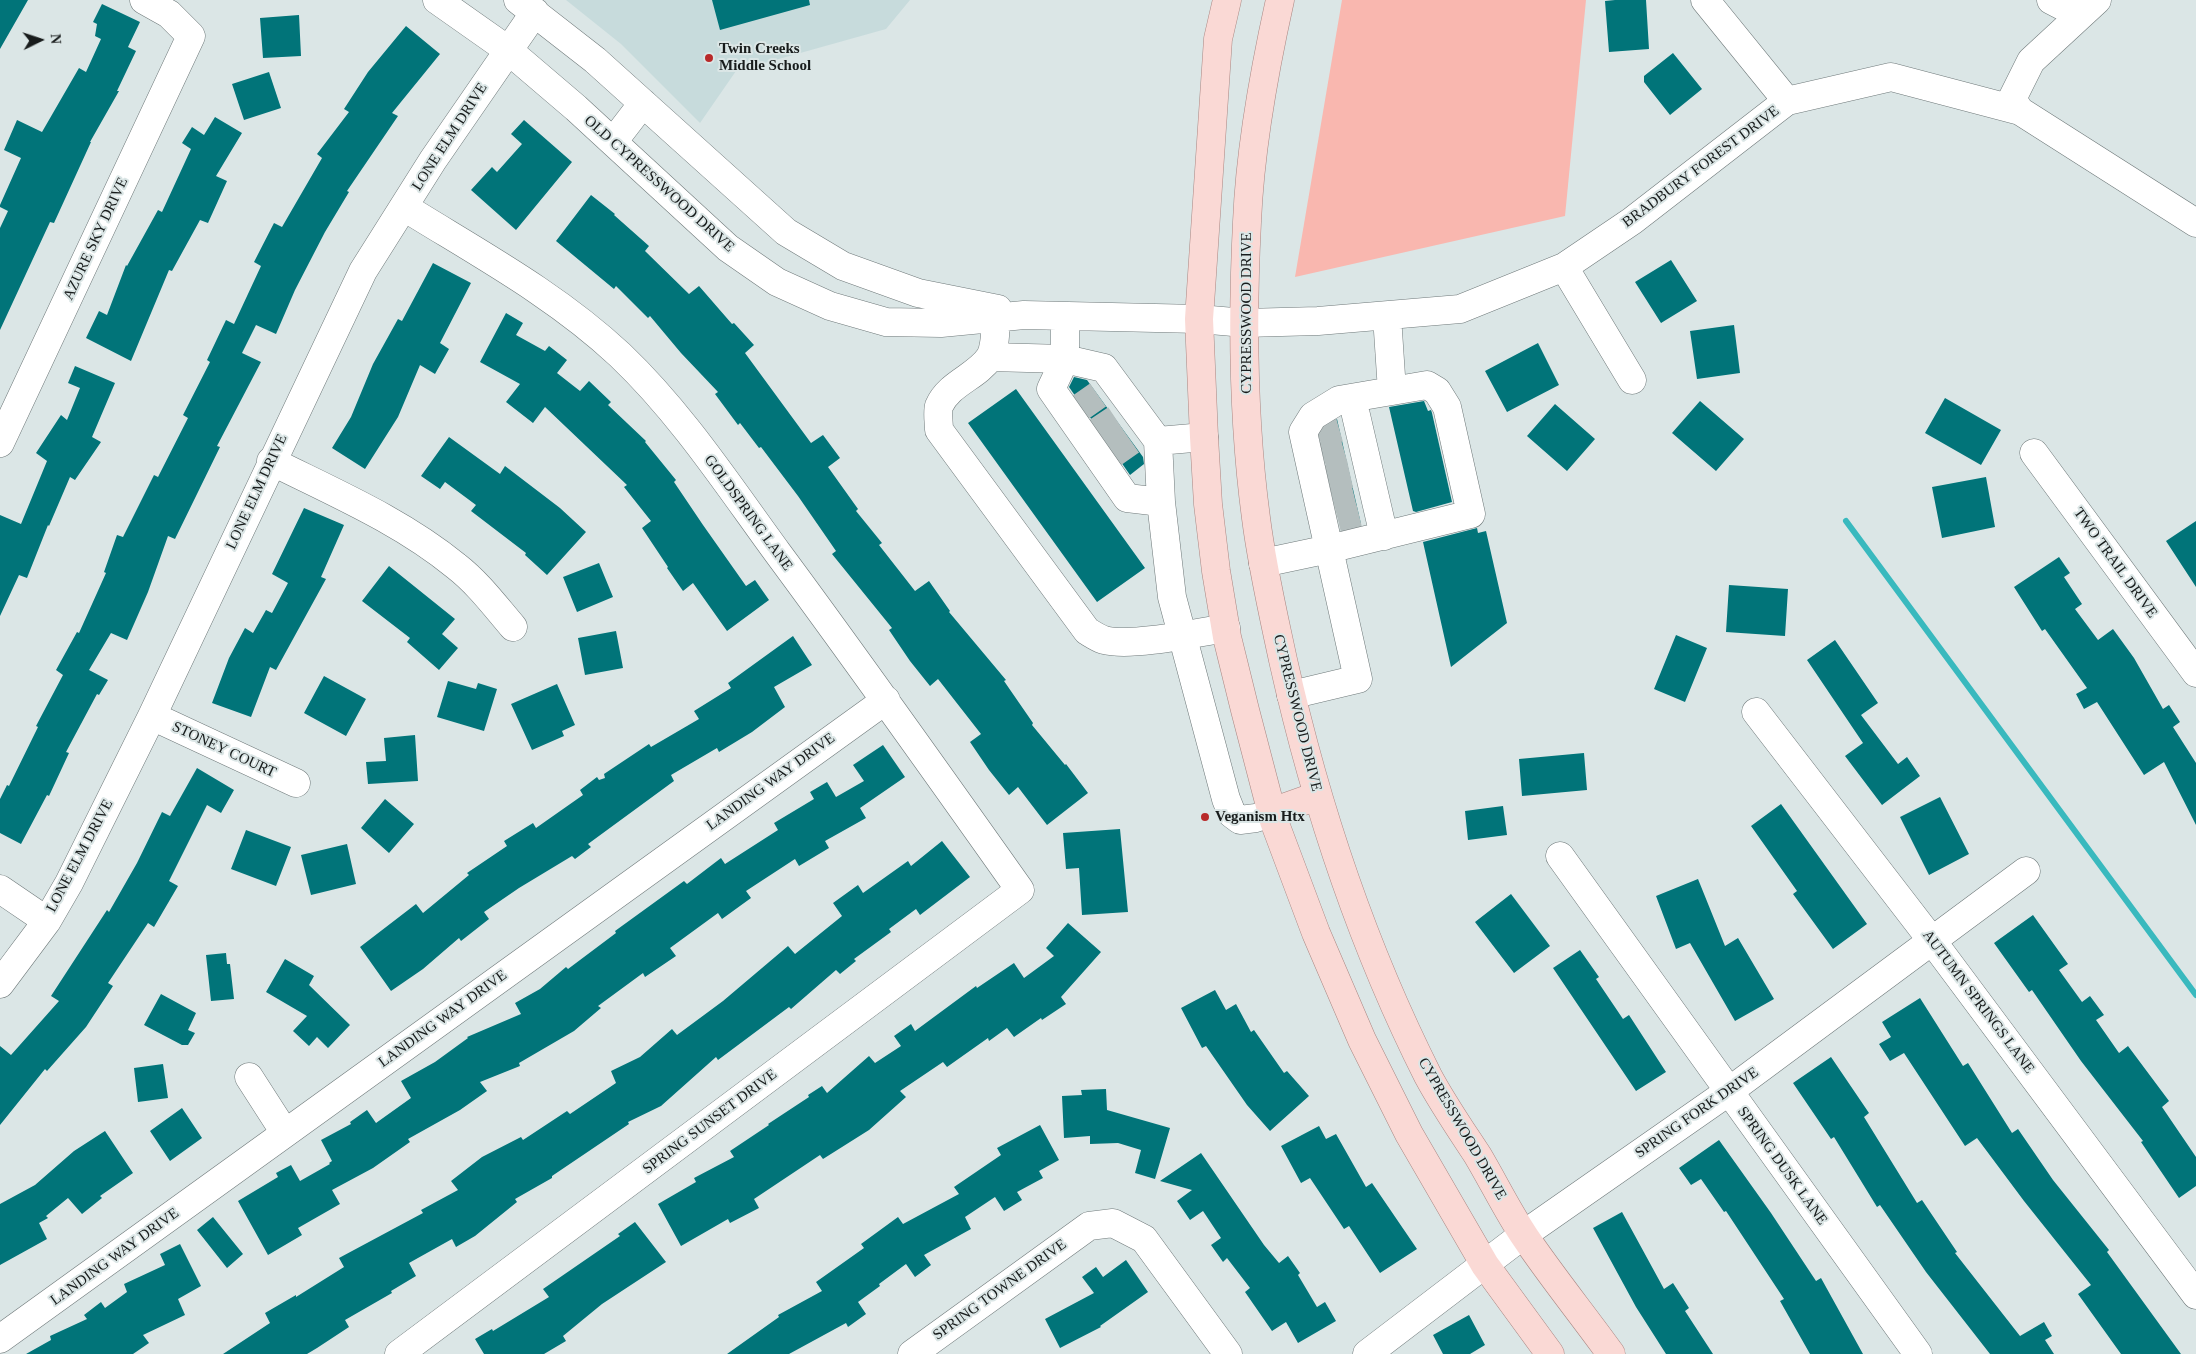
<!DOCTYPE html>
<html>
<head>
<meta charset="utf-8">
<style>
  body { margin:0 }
  #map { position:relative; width:2196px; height:1354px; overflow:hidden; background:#dbe6e6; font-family:Georgia,serif }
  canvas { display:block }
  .north { position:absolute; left:15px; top:15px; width:50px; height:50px; -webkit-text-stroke:4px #dbe6e6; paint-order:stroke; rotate:86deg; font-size:14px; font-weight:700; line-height:20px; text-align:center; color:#181c1c }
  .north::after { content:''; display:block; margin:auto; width:18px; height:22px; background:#181c1c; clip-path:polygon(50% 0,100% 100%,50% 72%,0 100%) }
</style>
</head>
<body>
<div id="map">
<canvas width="2196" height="1354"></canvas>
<div class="north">N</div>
</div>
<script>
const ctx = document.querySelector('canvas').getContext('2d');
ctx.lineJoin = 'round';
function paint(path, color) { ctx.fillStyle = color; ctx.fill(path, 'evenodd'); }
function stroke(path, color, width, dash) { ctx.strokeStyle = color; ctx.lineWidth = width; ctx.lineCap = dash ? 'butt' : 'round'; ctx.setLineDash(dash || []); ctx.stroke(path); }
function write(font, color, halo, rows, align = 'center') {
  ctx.font = font + ' Georgia,serif'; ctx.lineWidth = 4; ctx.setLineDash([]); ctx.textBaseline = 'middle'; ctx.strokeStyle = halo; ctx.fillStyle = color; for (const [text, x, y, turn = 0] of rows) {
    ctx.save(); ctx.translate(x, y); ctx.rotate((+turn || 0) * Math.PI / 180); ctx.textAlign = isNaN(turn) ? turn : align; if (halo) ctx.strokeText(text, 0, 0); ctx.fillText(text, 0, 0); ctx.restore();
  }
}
const built = new Path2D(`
  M566,0H910L886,29L736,71L700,123L621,44Z`);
const green = new Path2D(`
  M1342,0H1586L1565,216L1295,277Z`);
const stream = new Path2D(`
  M1846,521L2196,995`);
const building = new Path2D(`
  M0,0H28L0,49Z
  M712,0H809L810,5L720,30Z
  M1615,0H1646L1649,49L1609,52L1605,1Z
  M102,4L140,22L128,47L136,51L117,91H119L90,142H91L54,223L50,222L0,330V228L8,211L0,207V205L21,158L4,150L17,120L42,132L79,68L86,72L101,39L95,36L97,24L93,22Z
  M299,15L301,56L263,58L260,18Z
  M406,26L440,54L392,113L398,116L347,191L349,192L325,232L295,290L276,334L256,325L242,353L261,362L217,446L220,447L175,539L168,536L148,592L127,640L111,633L89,670L108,680L99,695L97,694L66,752L69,753L49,796L47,795L21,844L0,833V799L7,785L9,786L38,727L36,726L63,675L56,670L77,632L79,633L106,573L104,572L117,535L123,537L154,475L158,477L188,418L183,415L210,362L207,360L226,320L234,324L261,266L254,262L274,223L282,227L322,158L317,154L349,112L344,109L368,72Z
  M1673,53L1702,89L1670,115L1644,82V76Z
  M269,72L281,108L244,120L232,84Z
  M215,117L242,133L216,176L227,181L208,223L200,220L172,271L169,270L131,361L86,338L99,311L107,315L126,265L127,266L158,210L162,212L191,149L182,143L192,127L204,135Z
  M524,120L572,162L516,230L471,190L492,167L497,172L522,144L511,134Z
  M591,195L615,214L614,215L649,246L645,251L689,294L699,286L732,324L734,323L754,345L745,353L811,443L823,435L840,458L828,467L858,509L856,511L882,543L879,545L915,591L929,581L950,611L949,612L1006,680L1004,681L1033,723L1032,725L1065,765L1066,764L1088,793L1047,825L1018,787L1009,795L989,770L970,742L981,734L938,679L930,686L910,661L889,630L892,628L832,554L836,551L798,496L761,447L759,448L740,423L738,425L715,394L718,392L681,353L650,316L648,318L616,286L614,289L556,241Z
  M1671,260L1697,301L1661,323L1635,282Z
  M433,263L471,283L440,343L449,349L435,374L420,365L398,417L365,469L332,448L351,417L373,364L398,319L402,321Z
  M506,313L523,323L516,335L545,351L549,346L567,360L557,373L580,391L589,381L611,402L608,405L646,441L645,442L676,480L674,482L703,525L746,586L755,580L769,600L727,631L693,583L683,591L667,568L668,567L642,528L651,521L624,487L627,485L545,407L533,423L506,402L520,384L480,362Z
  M1734,325L1740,373L1697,379L1690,331Z
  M1538,343L1559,385L1507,412L1485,371Z
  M75,366L115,383L92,437L101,442L75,480L70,477L49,526L48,525L27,578L19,575L0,616V515L21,524L47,461L36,453L61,415L67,420L80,388L68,383Z
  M1074,377L1087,380L1143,457L1144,464L1130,475L1069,387Z
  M1016,389L1145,568L1097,602L968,423Z
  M1945,398L2001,430L1981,465L1925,433Z
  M1424,401L1428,411L1431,410L1432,413L1452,502L1416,512L1413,511L1389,407Z
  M1700,401L1744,439L1716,471L1672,433Z
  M1555,404L1595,439L1567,471L1527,436Z
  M1337,419L1361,524L1341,529L1320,435L1324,427Z
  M449,437L500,474L505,466L560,508L586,532L547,575L525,555L526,553L471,511L476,505L445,482L440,489L421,476Z
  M1986,477L1995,527L1942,538L1932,487Z
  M304,508L344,525L321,577L326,579L276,670L270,667L251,717L212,703L229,658L245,628L253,633L266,610L272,613L288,583L272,574Z
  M2196,521V587L2166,541Z
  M1477,528L1478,533L1486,531L1507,623L1451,667L1423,542Z
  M2059,557L2070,573L2064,577L2082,604L2075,609L2098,640L2113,629L2134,658L2163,709L2169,705L2180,722L2173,727L2196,763V825L2164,762L2144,775L2097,702L2084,709L2076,694L2087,688L2045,629L2042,631L2014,587Z
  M599,563L613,597L577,612L563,577Z
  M389,566L455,619L442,634L458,648L439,670L407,642L410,638L362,601Z
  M1729,585L1788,589L1785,636L1726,632Z
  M616,631L623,668L585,675L578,638Z
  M1676,635L1707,648L1685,702L1654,689Z
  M793,636L812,665L774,687L785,707L752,732L719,752L717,748L671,775L674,781L588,844L591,847L575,859L572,856L519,888L484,912L489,919L461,941L459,938L423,969L391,991L360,947L416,904L423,913L469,875L467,873L507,846L504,841L533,823L536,828L583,795L580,790L597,777L599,780L605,778L604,774L649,744L651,747L699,719L694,711L731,688L728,683Z
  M1835,640L1878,703L1861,715L1898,764L1907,757L1920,776L1882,805L1845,756L1863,743L1807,660Z
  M324,676L366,699L346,736L304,713Z
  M448,681L476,689L478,683L497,689L484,731L437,717Z
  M557,684L575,725L562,731L564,736L532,750L511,704Z
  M415,735L418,781L368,784L366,762L386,761L384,738Z
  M883,745L905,777L860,808L866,818L825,841L829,848L799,866L795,859L746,891L751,898L722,919L718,913L670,948L676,956L645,977L643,973L598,1006L601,1008L574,1031L519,1063L520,1066L480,1082L487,1091L460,1110L408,1139L410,1142L373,1168L332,1190L340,1204L298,1228L302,1235L268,1255L238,1201L278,1177L276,1173L291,1165L300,1181L330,1164L329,1163L332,1161L321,1140L351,1124L350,1122L367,1110L376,1123L411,1098L401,1081L435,1062L468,1038L467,1037L521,1014L515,1003L540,989L566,967L568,969L616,933L615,931L684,881L687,884L721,858L725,864L778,830L774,823L814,799L810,792L827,782L836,797L864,781L853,765Z
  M1584,753L1587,790L1522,796L1519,759Z
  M197,768L234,790L221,813L207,805L169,881L178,886L154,927L148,923L108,983L113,986L86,1027L47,1071L45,1069L0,1125V1046L11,1055L59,1001L51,996L107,910L109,912L137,863L162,812L170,816Z
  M1940,797L1969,854L1929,875L1900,817Z
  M385,799L414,824L389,853L361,828Z
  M1781,804L1867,924L1833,949L1793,894L1797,891L1751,826Z
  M1503,806L1507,835L1468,840L1465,811Z
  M1120,829L1128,912L1082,915L1079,868L1066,869L1063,833Z
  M246,830L291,847L276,886L231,869Z
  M942,841L970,877L920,915L916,909L889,929L891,932L854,959L856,961L840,974L836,970L791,1009L789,1007L718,1060L716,1057L661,1106L628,1122L629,1124L552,1176V1178L515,1199L517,1202L475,1236L456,1247L452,1239L409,1263L416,1276L391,1291L392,1293L345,1320L349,1327L317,1348L307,1354H223L270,1323L265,1313L296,1295V1297L344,1267L339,1258L423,1213L421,1210L458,1190L451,1181L482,1157L521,1137L523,1140L567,1111L570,1114L616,1083L611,1071L640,1057L672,1029L677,1035L723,1001L788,946L795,954L842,916L833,903L858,885L863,893L908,861L911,866Z
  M347,844L356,884L311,895L301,855Z
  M1698,879L1725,946L1738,938L1774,999L1735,1021L1690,943L1676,949L1656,896Z
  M1511,894L1550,946L1514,973L1475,922Z
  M2033,915L2068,964L2059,970L2082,1002L2090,996L2104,1015L2096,1020L2119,1053L2128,1046L2169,1101L2162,1107L2196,1157V1186L2179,1198L2141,1142L2143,1141L2081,1061L2032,990L2029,992L1994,943Z
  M1068,923L1101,952L1061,997L1066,1004L1042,1020L1041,1018L1014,1037L1007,1028L989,1041L988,1038L947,1067L943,1062L900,1091L906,1097L869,1130L823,1159L820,1155L754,1199L759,1208L730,1223L728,1219L681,1246L658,1204L696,1182L694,1178L734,1157L730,1151L769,1125L768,1124L809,1097L808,1095L822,1086L827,1093L869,1056L875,1063L901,1046L894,1036L911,1024L915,1031L976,986L977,988L1014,963L1024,978L1054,956L1046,948Z
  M1580,950L1599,977L1596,979L1623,1019L1629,1015L1666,1072L1636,1091L1553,968Z
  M226,953L227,964H230L234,999L211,1001L206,955Z
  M285,959L314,976L309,985L350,1025L328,1048L317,1037L309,1046L293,1031L307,1016L266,992Z
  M1215,990L1226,1010L1236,1004L1251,1032L1254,1030L1284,1073L1287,1071L1309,1096L1270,1131L1247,1105L1206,1046L1202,1048L1181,1008Z
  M161,994L196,1013L188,1030L195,1033L188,1045H182L144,1025Z
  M1920,998L1963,1066L1968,1063L2012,1133L2018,1129L2053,1180L2109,1250L2107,1252L2181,1354H2121L2078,1294L2091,1285L2024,1201L1977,1138L1965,1146L1904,1053L1890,1061L1879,1044L1891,1037L1882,1022Z
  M1831,1057L1869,1113L1864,1117L1917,1203L1922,1200L1957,1252L1955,1253L2020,1336L2044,1322L2052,1336L2045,1340L2054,1354H1990L1926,1272L1880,1205L1877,1207L1834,1137L1831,1139L1793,1083Z
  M163,1064L168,1098L138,1102L134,1068Z
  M1106,1089L1107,1110L1170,1128L1155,1179L1135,1173L1141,1150L1118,1143L1090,1144V1136L1064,1138L1062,1096L1082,1095L1081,1090Z
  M182,1108L202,1138L170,1161L150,1131Z
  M1040,1125L1059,1160L1039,1171L1043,1178L1017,1192L1022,1200L1004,1211L995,1197L965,1217L971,1229L924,1255L931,1265L915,1277L906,1264L879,1284L880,1286L858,1302L866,1314L848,1327L846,1323L789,1354H727L779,1317L778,1315L822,1291L816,1282L864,1248L861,1244L898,1217L903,1224L959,1194L954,1187L1001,1155L997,1148Z
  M1319,1126L1326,1139L1336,1134L1366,1187L1372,1183L1417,1249L1380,1273L1349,1226L1344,1229L1310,1178L1301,1183L1281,1146Z
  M105,1131L133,1173L100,1196L102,1198L82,1214L68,1198L46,1216L48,1218L39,1223L47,1239L0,1265V1204L35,1185L74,1151Z
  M1719,1140L1771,1213L1816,1281L1821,1278L1863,1354H1810L1780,1301L1784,1299L1726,1211L1724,1212L1701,1179L1691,1185L1679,1168Z
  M1201,1153L1264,1245L1279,1263L1288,1256L1300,1273L1298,1275L1317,1307L1325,1302L1336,1321L1298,1343L1286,1322L1272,1331L1245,1292L1250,1288L1227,1258L1223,1262L1211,1245L1221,1238L1203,1211L1190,1220L1177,1201L1192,1190L1160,1181Z
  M1622,1212L1664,1289L1673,1283L1689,1308L1685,1311L1713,1354H1666L1636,1307L1593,1228Z
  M213,1217L243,1254L227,1268L197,1230Z
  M635,1222L666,1262L602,1304L563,1336L566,1341L544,1354H484L475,1339L492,1329L493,1331L549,1297L543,1289L620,1236L618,1234Z
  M180,1244L201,1286L178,1299L185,1315L143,1335L149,1343L133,1354H26L51,1340L50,1336L87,1319L84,1315L101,1302L105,1308L127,1292L124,1284L165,1265L160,1254Z
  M1126,1260L1148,1292L1100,1326L1101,1327L1060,1348L1045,1319L1094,1293L1082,1277L1096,1267L1103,1277Z
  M1469,1315L1485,1345L1470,1354H1443L1433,1335Z`);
const minorTunnel = new Path2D(`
  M1078,409L1098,395
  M1095,433L1116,419
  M1318,434L1339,428
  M1111,455L1131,441
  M1323,456L1344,450
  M1328,479L1350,474
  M1334,504L1355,499
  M1339,524L1360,519`);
const minor = new Path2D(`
  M437,0L508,50L576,108L728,248L777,282L830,306L886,322L941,323L1024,315L1199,319L1245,323L1318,321L1460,309L1564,267L1632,221L1787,101L1891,77L2020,111L2196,223
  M518,0L595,60L786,232L843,266L918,293L998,309
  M1705,0L1787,101
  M2051,0L2080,15
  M2020,111L2012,99L2031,61L2097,0
  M613,142L643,103
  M1564,267L1632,380
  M1065,316V359L1104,368L1158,441L1204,437
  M1387,316L1392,391
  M996,318C995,330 996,346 990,357C977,377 949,383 939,406C937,412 939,423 939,430L1087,631C1092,634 1098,638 1104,640C1132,647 1196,633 1226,628
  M990,357L1065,359L1051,389L1127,498L1161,502
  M1427,385L1437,391L1447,407L1471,514L1329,549L1303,432L1313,416L1339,400Z
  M1352,398L1384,536
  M1158,441L1161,502L1172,597L1226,799L1232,814L1240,820L1256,818L1272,812
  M0,443L191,36L169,14L144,0
  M2034,453L2196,673
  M271,461C335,493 401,521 456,566C478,583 495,606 513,627
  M1263,563L1329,549L1358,679L1291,695
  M1756,712L1933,942L2196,1295
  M152,716L296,783
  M1560,856L1918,1354
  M0,889L47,921
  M0,984L47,921L69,883L152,716L363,271L433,160L535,12
  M249,1077L285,1133
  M0,1339L886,700
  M399,1354L1020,890C940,777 860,664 777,552C728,485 681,413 620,355C556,295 478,253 404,207
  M912,1354L1089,1226L1113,1223L1144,1239L1228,1354
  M1367,1354L1523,1235L1728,1092L2026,871`);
const major = new Path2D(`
  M1227,0L1218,39L1199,319L1204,437L1208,504L1216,571L1227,637L1245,710L1274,821L1316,933L1362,1040L1409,1134L1485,1265L1550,1354
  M1280,0C1264,72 1250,148 1247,222C1242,320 1243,421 1256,518C1262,566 1273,613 1283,660C1315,803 1362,945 1428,1076C1443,1104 1461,1130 1478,1156C1494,1183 1508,1212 1525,1237C1552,1277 1583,1315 1611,1354
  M1272,812L1317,796`);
const markers = [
  [709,58,5,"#b82929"],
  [1205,817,5,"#b82929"]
];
const poiNames = [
  ["Twin Creeks",719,49],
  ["Middle School",719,66],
  ["Veganism Htx",1215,817]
];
const streetNames = [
  ["LONE ELM DRIVE",450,137,-57],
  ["BRADBURY FOREST DRIVE",1701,167,-37],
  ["OLD CYPRESSWOOD DRIVE",659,184,42],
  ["AZURE SKY DRIVE",96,239,-65],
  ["CYPRESSWOOD DRIVE",1247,313,-90],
  ["LONE ELM DRIVE",257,492,-65],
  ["GOLDSPRING LANE",748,513,54],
  ["TWO TRAIL DRIVE",2115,563,54],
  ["CYPRESSWOOD DRIVE",1297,713,76],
  ["STONEY COURT",224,750,25],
  ["LANDING WAY DRIVE",771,782,-36],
  ["LONE ELM DRIVE",80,856,-62],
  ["AUTUMN SPRINGS LANE",1978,1002,53],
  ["LANDING WAY DRIVE",443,1019,-36],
  ["SPRING FORK DRIVE",1697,1113,-35],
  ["SPRING SUNSET DRIVE",710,1122,-37],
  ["CYPRESSWOOD DRIVE",1462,1129,60],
  ["SPRING DUSK LANE",1782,1166,54],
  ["LANDING WAY DRIVE",115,1257,-36],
  ["SPRING TOWNE DRIVE",1000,1290,-36]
];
paint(built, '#c7dbdc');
paint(green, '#f9b7af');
stroke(stream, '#39b9be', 6);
paint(building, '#017479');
stroke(minorTunnel, '#b4bebe', 28, [28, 14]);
stroke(minor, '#6f797a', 29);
stroke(major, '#a98682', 29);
stroke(minor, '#fff', 28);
stroke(major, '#fad9d5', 28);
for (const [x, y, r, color] of markers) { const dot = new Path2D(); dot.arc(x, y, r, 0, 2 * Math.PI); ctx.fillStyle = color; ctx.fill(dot); stroke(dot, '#dbe6e6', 2); }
write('bold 15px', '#181c1c', '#dbe6e6', poiNames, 'left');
write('15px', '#181c1c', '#dbe6e6', streetNames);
</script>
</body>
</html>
